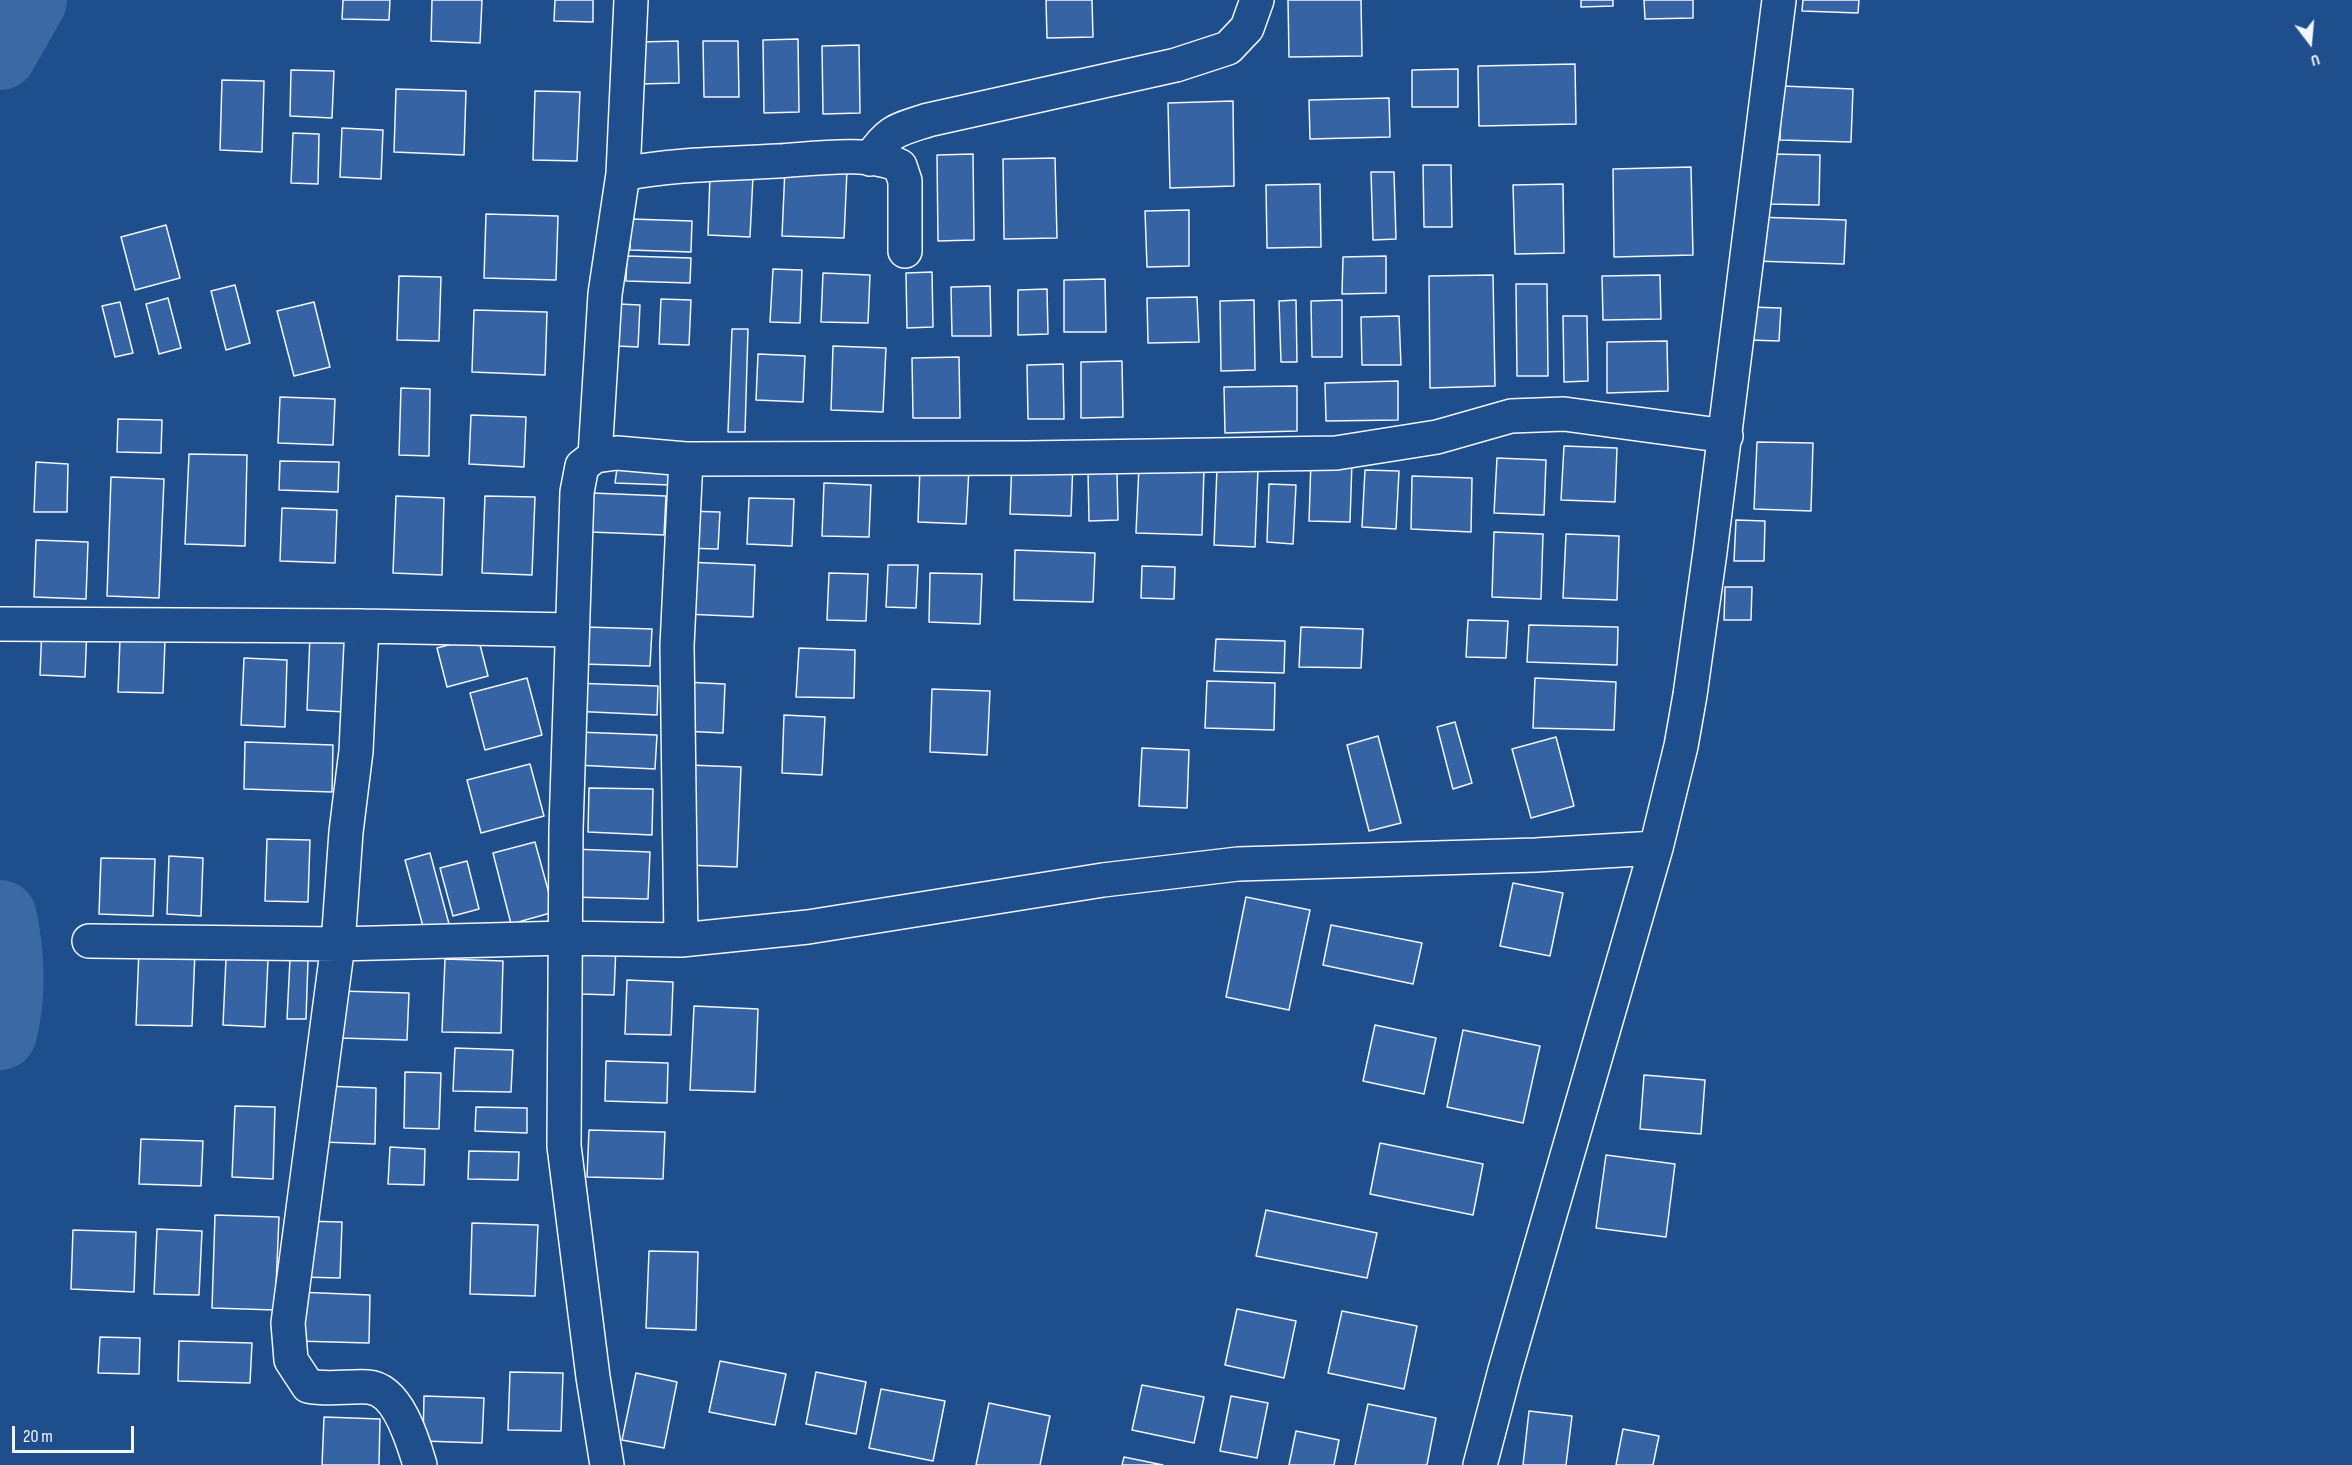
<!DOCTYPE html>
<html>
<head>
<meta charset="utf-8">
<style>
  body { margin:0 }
  #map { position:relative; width:2352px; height:1465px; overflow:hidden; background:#1f4e8c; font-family:"Sofia Sans Condensed",sans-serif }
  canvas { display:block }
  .north { position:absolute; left:2280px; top:12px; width:60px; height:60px; -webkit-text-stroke:4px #1f4e8c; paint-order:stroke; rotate:164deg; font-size:16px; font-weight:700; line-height:24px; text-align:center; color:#f2f6ff }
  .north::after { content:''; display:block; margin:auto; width:21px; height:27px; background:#f2f6ff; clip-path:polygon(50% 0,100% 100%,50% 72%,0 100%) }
  .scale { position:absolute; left:12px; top:1426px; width:122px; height:27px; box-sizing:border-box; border:3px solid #f2f6ff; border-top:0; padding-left:8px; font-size:18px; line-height:21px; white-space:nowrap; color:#f2f6ff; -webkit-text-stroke:4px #1f4e8c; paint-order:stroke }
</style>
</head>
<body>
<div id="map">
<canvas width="2352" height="1465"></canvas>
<div class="north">U</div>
<div class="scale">20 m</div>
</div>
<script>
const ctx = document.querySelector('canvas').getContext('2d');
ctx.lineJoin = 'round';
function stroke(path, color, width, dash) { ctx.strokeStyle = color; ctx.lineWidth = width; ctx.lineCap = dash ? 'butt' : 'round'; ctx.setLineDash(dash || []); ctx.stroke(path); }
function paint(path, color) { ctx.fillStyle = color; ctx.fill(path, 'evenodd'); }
const river = new Path2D(`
  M0,53L30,0
  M0,917C8,956 10,994 0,1033`);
const building = new Path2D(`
  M343,0H390L389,20L342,19Z
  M432,0H482L480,43L431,41Z
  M555,0H593V22L554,21Z
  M1046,0H1092L1093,37L1047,38Z
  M1288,0H1361L1362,56L1289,57Z
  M1581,0H1613V6L1581,7Z
  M1644,0H1693V18L1645,19Z
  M1803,0H1859L1858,13L1802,11Z
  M798,39L799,112L764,113L763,40Z
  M678,41L679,83L640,84V42Z
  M703,41H738L739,97H704Z
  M859,45L860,113L823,114L822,46Z
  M1575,64L1576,124L1479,126L1478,66Z
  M1458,69V107H1412V70Z
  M291,70L334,71L332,118L290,116Z
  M222,80L264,81L262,152L220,150Z
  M1782,86L1853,89L1851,142L1780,140Z
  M396,89L466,91L464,155L394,152Z
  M535,91L580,92L577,161L533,160Z
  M1389,98L1390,137L1310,139L1309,100Z
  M1233,101L1234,186L1170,188L1168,103Z
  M342,128L383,130L381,179L340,177Z
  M293,133L319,134L318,184L291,183Z
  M973,154L974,240L938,241L937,155Z
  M1772,154L1820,155L1819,205L1770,204Z
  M1055,158L1057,238L1004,239L1003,159Z
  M1423,165H1451L1452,227H1424Z
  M1691,167L1693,255L1614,257L1613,169Z
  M785,168L847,170L844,238L782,236Z
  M1371,172H1394L1396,239L1373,240Z
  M710,174L753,176L750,237L708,235Z
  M1320,184L1321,247L1267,248L1266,185Z
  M1563,184L1564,253L1515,254L1513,185Z
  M1189,210V266L1147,267L1145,211Z
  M486,214L558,216L556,280L484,278Z
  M1756,217L1846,220L1844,264L1755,261Z
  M631,219L692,221L691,252L630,250Z
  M166,225L180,278L135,290L121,237Z
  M627,256L691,258L690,283L626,281Z
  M1386,256V293L1342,294L1343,257Z
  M773,269L802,270L800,323L770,322Z
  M932,272L933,327L907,328L906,273Z
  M823,273L870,275L868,323L821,322Z
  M1493,275L1495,386L1430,388L1429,276Z
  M1660,275L1661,319L1603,320L1602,276Z
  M399,276L441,277L439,341L397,340Z
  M1105,279L1106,332H1064V280Z
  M1516,284H1547L1548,376H1517Z
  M235,285L250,343L226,350L211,291Z
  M990,286L991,336H952L951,287Z
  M1047,289L1048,334L1018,335V290Z
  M1197,297L1199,342L1148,343L1147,298Z
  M168,298L181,348L159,354L146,304Z
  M661,299L691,300L689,345L659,344Z
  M1254,300L1255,370L1221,371L1220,301Z
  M1296,300L1297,362H1281L1279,301Z
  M1342,300V357H1312L1311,301Z
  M120,302L133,353L115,357L102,306Z
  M314,302L330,367L294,376L277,311Z
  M619,304L640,305L638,347L617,346Z
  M1750,307L1781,308L1779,341L1749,340Z
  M474,310L547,312L545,375L472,372Z
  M1399,316L1401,365H1362L1361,317Z
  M1563,316H1587L1588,381L1564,382Z
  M732,329H748L745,432H728Z
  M1667,341L1668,391L1607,393V342Z
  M833,346L886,348L883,412L831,410Z
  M758,354L805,356L803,402L756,400Z
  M959,357L960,418H913L912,358Z
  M1122,361L1123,417L1081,418V362Z
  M1063,364L1064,419H1028L1027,365Z
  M1398,381V420L1326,421L1325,383Z
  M1297,386V431L1225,433L1224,387Z
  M401,388L430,389L429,456L399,455Z
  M280,397L335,399L333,445L278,443Z
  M471,415L526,417L524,467L469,464Z
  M118,419L162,420L161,453L117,452Z
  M1757,442L1813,443L1811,511L1754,509Z
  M1564,446L1617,448L1615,502L1561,500Z
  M189,454L247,455L245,546L185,544Z
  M1497,458L1546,460L1544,515L1494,513Z
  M1012,459L1073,461L1071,516L1010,514Z
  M1311,460L1352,461L1350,522L1309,521Z
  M280,461L339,462L338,492L279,490Z
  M618,461L672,464L670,485L615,483Z
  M36,462L68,464L67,512H34Z
  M920,466L969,468L966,524L918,522Z
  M1139,466L1204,468L1202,535L1136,533Z
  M1217,468L1258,469L1255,547L1214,545Z
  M1365,470L1399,471L1396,529L1362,527Z
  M1088,471H1117L1118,520L1089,521Z
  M1412,476L1472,478L1471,532L1411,529Z
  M111,477L164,479L159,598L107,596Z
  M824,483L871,485L869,537L822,536Z
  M1269,484L1296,485L1293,544L1267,542Z
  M592,493L666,496L664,535L591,532Z
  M396,496L444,498L442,575L393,573Z
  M485,496L535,497L532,575L482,573Z
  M749,498L794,499L792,546L747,544Z
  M282,508L337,510L335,563L280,561Z
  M686,511L720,512L718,549L684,548Z
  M1736,520L1765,521L1764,561H1734Z
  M1494,532L1543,534L1541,599L1492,597Z
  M1566,534L1619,536L1617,600L1563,598Z
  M36,540L88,542L86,599L34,597Z
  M1015,550L1095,553L1093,602L1014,600Z
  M686,562L755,565L753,617L685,614Z
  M888,565H918L916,608L886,607Z
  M1142,566L1175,567L1174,599L1141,598Z
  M829,573L868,574L866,621L827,620Z
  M930,573L982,574L980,624L929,622Z
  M1725,587H1752L1751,620H1724Z
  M1468,620L1508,621L1506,658L1466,657Z
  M1529,625L1618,627L1617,665L1527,662Z
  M42,626L87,627L85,677L40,675Z
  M585,627L652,629L650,666L583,664Z
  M1301,627L1363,629L1361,668L1299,667Z
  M310,635L348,636L346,712L307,710Z
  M478,637L488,676L447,687L437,648Z
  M120,639L165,641L163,693L118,692Z
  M1216,639L1285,641L1284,673L1214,671Z
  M799,648L855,650L854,698L796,697Z
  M244,658L287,660L285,727L241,725Z
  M527,678L542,735L485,750L470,693Z
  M1535,678L1616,682L1614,730L1533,728Z
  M1207,681L1275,683L1274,730L1205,728Z
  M684,682L725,684L723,733L682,731Z
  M572,683L658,686L657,715L571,711Z
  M932,689L990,691L987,755L930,752Z
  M784,715L825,717L822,775L782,773Z
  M1455,722L1472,783L1453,789L1437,727Z
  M577,732L657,735L655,769L576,765Z
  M1378,736L1401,823L1369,831L1347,745Z
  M1556,737L1574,806L1531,818L1512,749Z
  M245,742L333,745L332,792L244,789Z
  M1142,748L1189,750L1187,808L1139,806Z
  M530,764L544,816L481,833L467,780Z
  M689,765L741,767L737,867L686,865Z
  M589,788L653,789L652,835L588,832Z
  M267,839L310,840L308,902L265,901Z
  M535,842L554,912L511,924L493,853Z
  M572,849L650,852L648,899L570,897Z
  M430,853L449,924L424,930L405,860Z
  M169,856L203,858L201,916L167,914Z
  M101,858L155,859L153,916L99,914Z
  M467,861L479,909L453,916L440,868Z
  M1513,883L1563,893L1550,956L1500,946Z
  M1246,897L1310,910L1289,1010L1226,997Z
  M1331,925L1422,943L1413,984L1323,965Z
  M582,944L616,945L614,995L581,994Z
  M139,949L195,951L192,1026L136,1025Z
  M226,959L268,960L265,1027L223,1025Z
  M290,959L308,960L306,1019H287Z
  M445,959L503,961L501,1033L442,1032Z
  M627,980L673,982L671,1035L625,1034Z
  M341,991L409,993L407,1040L339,1038Z
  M694,1006L758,1009L755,1092L690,1090Z
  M1375,1025L1436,1038L1424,1094L1363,1081Z
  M1463,1030L1540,1046L1523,1123L1447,1107Z
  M455,1048L513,1050L511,1092L453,1091Z
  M606,1061L668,1063L667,1103L605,1101Z
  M405,1072L441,1073L439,1129L404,1128Z
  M1644,1075L1705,1080L1701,1134L1640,1129Z
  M324,1086L376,1088L375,1144L322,1142Z
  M235,1106L275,1107L273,1179L232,1177Z
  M476,1107L527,1108V1133L475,1131Z
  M589,1130L665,1132L663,1179L587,1177Z
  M141,1139L203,1141L201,1186L139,1184Z
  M1380,1143L1483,1164L1473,1215L1370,1194Z
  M390,1147L425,1149L424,1185L388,1184Z
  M469,1151L519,1152L518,1180L468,1179Z
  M1606,1155L1675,1164L1666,1237L1596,1228Z
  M1266,1210L1377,1233L1367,1278L1256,1256Z
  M215,1215L279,1217L275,1310L212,1308Z
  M302,1221L342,1222L340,1278L301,1277Z
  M472,1223L538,1225L535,1296L470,1294Z
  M157,1229L202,1231L199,1295L154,1294Z
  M73,1230L136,1232L134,1292L71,1289Z
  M649,1251L698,1252L696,1330L646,1328Z
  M297,1292L370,1295L369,1343L296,1341Z
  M1237,1309L1296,1321L1284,1378L1225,1365Z
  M1342,1311L1417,1326L1404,1389L1328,1373Z
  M100,1337L140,1338L139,1374L98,1373Z
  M179,1341L252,1343L250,1383L178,1381Z
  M720,1361L786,1374L775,1425L709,1412Z
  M510,1372L563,1373L561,1431L508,1430Z
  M816,1372L866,1382L856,1434L806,1424Z
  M636,1373L677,1382L664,1448L622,1440Z
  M1142,1385L1204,1397L1194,1443L1132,1430Z
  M881,1389L945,1401L933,1461L869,1448Z
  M424,1396L484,1398L482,1443L423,1441Z
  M1231,1396L1268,1403L1257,1458L1220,1451Z
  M989,1403L1050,1416L1040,1465H976Z
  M1368,1404L1436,1418L1427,1465H1355Z
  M1529,1411L1572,1416L1566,1465H1523Z
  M324,1417L380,1419L379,1465H322Z
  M1623,1429L1659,1436L1653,1465H1616Z
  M1296,1431L1339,1440L1334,1465H1289Z
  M1124,1457L1163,1465H1122Z`);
const minor = new Path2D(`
  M870,159C889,130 897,130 928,120L1176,65L1228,48L1247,28L1257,0
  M623,174C674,164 726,164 778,161C813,159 868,150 900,166L905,181V251
  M595,456L605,294L623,174L631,0
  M0,624L362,626L572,630
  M362,626L356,751L346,832L338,944L288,1323L291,1360L308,1386C328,1390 347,1386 368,1387C398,1389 413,1441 420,1465
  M681,940L677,646L686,459
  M89,941L338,944L565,938L681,940L808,927L1103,880L1238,864L1536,855L1656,848
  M607,1465L593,1377L564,1146L566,829L577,492L582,466L595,456L617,453L686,459L1028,458L1336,453L1437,437L1511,416L1564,414L1726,436
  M1480,1465L1505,1370L1656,848L1681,746L1690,695L1710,552L1779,0`);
stroke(river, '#3b69a3', 74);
paint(building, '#3563a3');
stroke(building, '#f2f6ff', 1.5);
stroke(minor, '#f2f6ff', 36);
stroke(minor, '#1f4e8c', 33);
</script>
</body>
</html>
